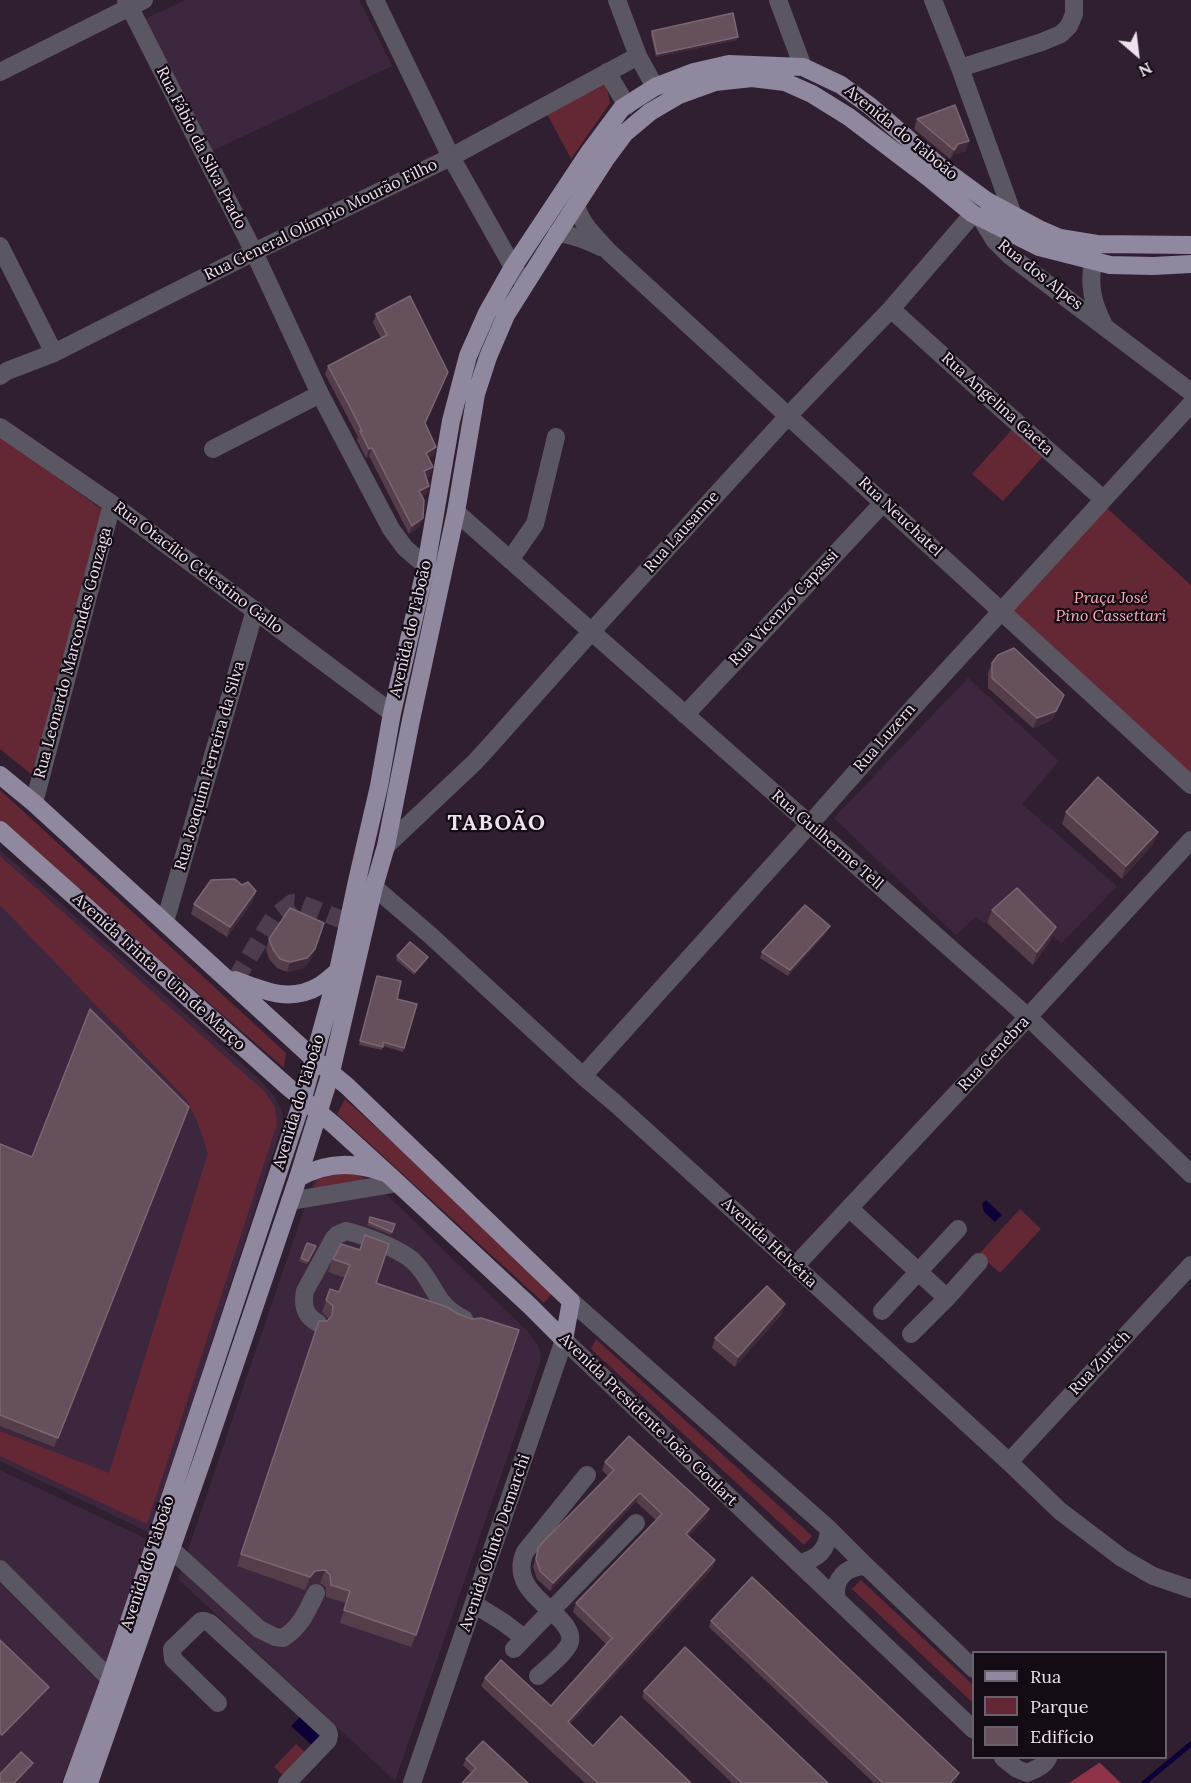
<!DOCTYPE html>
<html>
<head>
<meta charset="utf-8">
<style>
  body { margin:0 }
  #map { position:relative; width:1191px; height:1783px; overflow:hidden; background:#301f31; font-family:Lora,serif }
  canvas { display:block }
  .legend { position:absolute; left:972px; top:1651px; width:195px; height:108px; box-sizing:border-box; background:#140c14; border:2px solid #6a616b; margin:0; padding:8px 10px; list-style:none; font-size:18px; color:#ece1ed }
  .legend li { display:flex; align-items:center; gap:12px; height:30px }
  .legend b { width:30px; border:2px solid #6a616b }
  .north { position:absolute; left:1107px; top:24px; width:60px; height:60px; -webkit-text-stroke:4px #140c14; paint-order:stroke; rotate:152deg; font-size:16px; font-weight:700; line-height:24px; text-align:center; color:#ece1ed }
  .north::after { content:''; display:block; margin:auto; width:21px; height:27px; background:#ece1ed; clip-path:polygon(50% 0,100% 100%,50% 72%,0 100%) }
</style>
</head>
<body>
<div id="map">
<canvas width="1191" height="1783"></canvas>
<ul class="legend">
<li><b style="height:8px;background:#90889e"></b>Rua</li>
<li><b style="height:16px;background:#642734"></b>Parque</li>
<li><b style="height:16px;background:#66505c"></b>Edifício</li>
</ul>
<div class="north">N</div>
</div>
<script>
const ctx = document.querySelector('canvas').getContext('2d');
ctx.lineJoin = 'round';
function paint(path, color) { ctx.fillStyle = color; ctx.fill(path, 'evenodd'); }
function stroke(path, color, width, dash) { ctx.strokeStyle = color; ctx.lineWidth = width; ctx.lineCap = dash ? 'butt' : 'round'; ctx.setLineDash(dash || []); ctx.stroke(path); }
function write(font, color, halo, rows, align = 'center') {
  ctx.font = font + ' Lora,serif'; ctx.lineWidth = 4.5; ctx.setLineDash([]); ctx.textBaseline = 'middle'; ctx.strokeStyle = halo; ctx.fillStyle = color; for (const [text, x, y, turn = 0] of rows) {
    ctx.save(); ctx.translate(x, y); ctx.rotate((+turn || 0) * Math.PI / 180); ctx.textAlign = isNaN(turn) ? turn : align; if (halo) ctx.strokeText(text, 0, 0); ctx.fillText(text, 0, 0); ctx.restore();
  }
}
const built = new Path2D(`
  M185,0H359L392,66L210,152L143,20Z
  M968,678L1059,761L1022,804L1117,886L1061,944L1011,897L984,924L976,916L956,935L834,818Z
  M0,850L259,1079L274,1096L282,1111L283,1122L150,1533L0,1461Z
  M358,1172L379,1187L528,1332L538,1345L541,1356L539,1366L395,1781L178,1579L314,1180L317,1176Z
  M0,1470L149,1540L107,1672L61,1783H0Z`);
const green = new Path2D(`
  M606,84L610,103L571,159L547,114Z
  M1016,425L1046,453L1003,501L972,474Z
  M0,436L104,511L36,778L0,749Z
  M1107,508L1191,585V777L1011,611Z
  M0,790L286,1053L284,1068L0,821Z
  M0,856L265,1092L275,1107L277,1124L147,1524L0,1456V1431L109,1473L208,1153L197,1121L187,1100L0,905Z
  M345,1099L556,1290L544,1303L337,1114Z
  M349,1171L359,1175L371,1184L311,1195C320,1168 324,1174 349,1171Z
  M1020,1209L1041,1229L1000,1273L979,1254Z
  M596,1339L812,1536L804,1545L591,1349Z
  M861,1580L973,1685V1703L852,1589Z
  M296,1744L308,1755L286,1778L274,1767Z`);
const forest = new Path2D(`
  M1100,1763L1121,1783H1069L1099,1763Z`);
const water = new Path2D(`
  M986,1200L1002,1215L995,1222L984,1212L982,1204Z
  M301,1716L322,1735L312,1745L291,1726Z`);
const stream = new Path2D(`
  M1144,1783L1191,1744`);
const minorTunnel = new Path2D(`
  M235,980L274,917L292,903L301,904L348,922`);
const minor = new Path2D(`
  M126,0L254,252L320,394L391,529L405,548L426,566
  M375,0L451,157L513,267L525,284
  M617,0L638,56L655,87
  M778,0L803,67
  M933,0L960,68L1013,215
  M960,68L1042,42L1061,34L1069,26L1074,14V0
  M0,72L144,0
  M607,72L627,106
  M576,204C579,222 596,237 608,251L1191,785
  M982,220L995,241L1009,255L1191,392
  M557,233C574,235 586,240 601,247
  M0,246L54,353
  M1093,261C1089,286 1092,301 1103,323
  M891,309L988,397L1103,499
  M0,376L7,371L54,353L254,252L451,157L638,56
  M0,427L112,504L392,713
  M213,449L320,394
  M456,512L1028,1017L1191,1174
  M510,560L535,524L556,437
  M685,715L884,502
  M34,803L112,504
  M386,846L475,762L495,740L591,632L788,416L891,309L973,214
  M361,883L374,887L430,935L583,1076L615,1103L795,1266L1009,1462L1060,1511L1122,1558L1153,1576L1191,1589
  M165,922L255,610
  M583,1076L809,825L910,711L1191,404
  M290,1201L397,1183
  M849,1208L947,1298
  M795,1266L1028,1017L1191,840
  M571,1301L829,1529L866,1566L974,1669
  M882,1311L958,1229
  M318,1323C305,1316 302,1306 305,1291L334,1238L337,1235L346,1231C364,1235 403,1250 415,1263C435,1283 435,1306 464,1319
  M911,1334L947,1298L979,1262
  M1009,1462L1191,1265
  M160,1543L171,1549L259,1629L275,1637L283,1638C301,1627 307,1611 316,1593
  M798,1563C818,1560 828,1549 829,1529
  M0,1569L110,1679
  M837,1600C832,1580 846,1566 866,1566
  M474,1604L503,1622L524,1638
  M514,1649L636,1523
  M538,1676C547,1668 567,1652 570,1642C576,1614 505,1596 525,1552L587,1475
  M218,1703L173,1659L172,1649L201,1621H205L210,1623L328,1731L329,1735L328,1740L287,1783
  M1003,1758L1017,1769L1027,1773C1036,1769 1044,1766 1048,1758
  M412,1783L564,1340L974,1730`);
const major = new Path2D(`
  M0,775L34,803L313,1058L347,1086L571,1301L564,1340
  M0,830L288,1087L334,1125L390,1176L530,1306L564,1340
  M235,980C264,991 290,1003 319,986C326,982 332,976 338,971
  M298,1178C324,1163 353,1161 382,1172
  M72,1783L110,1679L303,1098L338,971L357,881L379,786L392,713L426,566L451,421L468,356L487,313L513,267L590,151L622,108L655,87L694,72L729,64L803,67L841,85L870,106L938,165L987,201L1039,229L1060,238L1097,244L1191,245
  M89,1783L204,1455L298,1178L331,1072L374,887L386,846L411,720L456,512L476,394L488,357L506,315L552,242L605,160L625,133L650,112L679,95L715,82L752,78L785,82L812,94L849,117L928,177L973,214L1039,247L1110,265L1153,266L1191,264`);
const wall = new Path2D(`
  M652,31L737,40L656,57L651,35Z
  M917,119L966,151L954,154L950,159L914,129Z
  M376,314L445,380L425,424L436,447L433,456L429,458L430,476L426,477L429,486L426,494L422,496L420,526L409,534L369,456L366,458L357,440L358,437L325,374L328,366L381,338L373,323Z
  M992,663L1060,704L1052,720L1033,728L988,688V673Z
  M1066,812L1158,832L1153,844L1122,879L1062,824Z
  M242,885L253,901L227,937L191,914L194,904Z
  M992,910L1051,940L1033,965L987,923Z
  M830,926L827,932L788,976L760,958L762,952Z
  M269,939L311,959L304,968L296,970L287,972L277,968L269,959L266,949Z
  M397,956L427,960L414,975L396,960Z
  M376,979L397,999L417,1004L403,1052L383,1046L382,1050L359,1045Z
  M189,1107L54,1447L0,1426V1144L32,1157Z
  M370,1217L392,1232L391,1235L367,1225Z
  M307,1243L316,1246L307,1264L299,1261Z
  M341,1244L376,1283L416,1635L411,1647L340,1623L346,1603L326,1597V1587L320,1583H310L305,1590L237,1566L315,1333L328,1320V1318L322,1312L330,1289L339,1292L345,1278L328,1272L333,1259Z
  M782,1314L735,1367L712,1348L715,1338Z
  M605,1462L706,1518L688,1537L715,1560L712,1569L570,1724L593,1746L691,1783H585L481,1686L485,1678L551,1706L607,1645L573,1612L576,1603L656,1520L636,1502L550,1591L537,1579L533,1567L538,1548L608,1476L602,1470Z
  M711,1621L957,1779L954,1783H874L709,1627Z
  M644,1691L828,1783H732L642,1697Z
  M466,1759L528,1783L471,1773L463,1765Z`);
const shadedWall = new Path2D(`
  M738,37L737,40L656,57L657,54Z
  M969,141L966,151L954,154L950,159L954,150L958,144Z
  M448,372L445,380L422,431L425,423Z
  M436,447L433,456L423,462L426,453Z
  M372,448L369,456L366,458L369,449Z
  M433,467L430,476L421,480L424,471Z
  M429,486L426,494L416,499L419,491Z
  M423,518L420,526L409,534L412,526Z
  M1064,695L1060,704L1052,720L1033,728L1037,718Z
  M1158,832L1153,844L1122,879L1126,866Z
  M256,891L253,901L227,937L230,927Z
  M830,926L827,932L788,976L790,970Z
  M1056,927L1051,940L1033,965L1037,952Z
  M315,949L311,959L304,968L287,972L290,962Z
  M428,957L427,960L414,975L415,972Z
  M785,1304L782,1314L735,1367L738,1357Z
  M640,1493L636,1502L550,1591L553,1583Z
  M709,1509L706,1518L683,1543L686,1534Z
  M715,1560L712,1569L564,1730L568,1722Z
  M325,1570L320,1583H310L305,1590L310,1577L315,1571Z
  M49,1687L45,1696L0,1742L2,1735Z
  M33,1763L30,1773L20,1783H14Z
  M959,1773L957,1779L954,1783H950Z`);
const building = new Path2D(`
  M733,13L738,37L657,54L652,31Z
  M955,105L969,141L958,144L954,150L917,119Z
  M410,296L448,372L425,423L436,447L426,453L433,467L424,471L429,486L419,491L424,500L423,518L412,526L372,448L369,449L360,431H362L350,407L328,366L387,335L376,314Z
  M1014,648L1064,695L1056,711L1037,718L992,678V663L998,655Z
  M1098,777L1158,832L1126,866L1066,812Z
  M235,879L242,885L248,882L256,891L230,927L194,904L211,880Z
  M1017,888L1056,927L1037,952L992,910Z
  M805,905L830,926L790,970L762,952Z
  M290,908L324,923L315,949L307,958L290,962L280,959L273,949L269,939Z
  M410,942L428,957L415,972L397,956Z
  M377,976L401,981L397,999L417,1004L404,1048L383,1042V1047L360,1041Z
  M90,1009L189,1107L58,1438L0,1415V1144L32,1157Z
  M370,1217L395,1224L392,1232L369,1222Z
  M365,1235L389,1244L376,1283L447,1307L458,1314L472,1319L481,1318L519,1330L416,1635L344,1610L350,1591L331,1585L330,1575L325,1570L315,1571L310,1577L241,1554L319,1321H327L332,1316L333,1306L326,1300L330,1289L339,1292L350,1265L333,1259L341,1244L360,1250Z
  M307,1243L316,1246L308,1261L301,1258Z
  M767,1286L785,1304L738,1357L715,1338Z
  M629,1436L709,1509L686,1534L715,1560L568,1722L593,1746L621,1716L691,1783H598L485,1678L501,1660L551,1706L612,1638L576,1603L662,1514L640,1493L553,1583L540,1571L536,1559L538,1548L543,1542L614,1470L605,1462Z
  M752,1577L959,1773L950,1783H883L711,1621Z
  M0,1640L49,1687L2,1735L0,1733Z
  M685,1647L828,1783H742L644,1691Z
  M483,1741L528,1783H462L476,1768L466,1759Z
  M21,1752L33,1763L14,1783H0V1774Z`);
const streetNames = [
  ["Avenida do Taboão",901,133,39],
  ["Rua Fábio da Silva Prado",201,148,63],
  ["Rua General Olímpio Mourão Filho",321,220,-26],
  ["Rua dos Alpes",1040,275,38],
  ["Rua Angelina Gaeta",997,404,42],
  ["Rua Neuchatel",900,517,43],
  ["Rua Lausanne",682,532,-48],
  ["Rua Otacílio Celestino Gallo",198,568,37],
  ["Rua Vicenzo Capassi",784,608,-47],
  ["Avenida do Taboão",411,629,-77],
  ["Rua Leonardo Marcondes Gonzaga",73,653,-75],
  ["Rua Luzern",885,738,-49],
  ["Rua Joaquim Ferreira da Silva",210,766,-74],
  ["Rua Guilherme Tell",827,840,41],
  ["Avenida Trinta e Um de Março",159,972,42],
  ["Rua Genebra",994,1054,-47],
  ["Avenida do Taboão",299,1102,-73],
  ["Avenida Helvétia",769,1243,43],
  ["Rua Zurich",1100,1363,-47],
  ["Avenida Presidente João Goulart",648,1420,44],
  ["Avenida Olinto Demarchi",495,1543,-71],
  ["Avenida do Taboão",148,1563,-72]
];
const parkNames = [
  ["Praça José",1111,598],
  ["Pino Cassettari",1111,616]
];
const districtNames = [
  ["TABOÃO",497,824]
];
paint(built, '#3d273e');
paint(green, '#642734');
paint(forest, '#903349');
paint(water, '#0d0038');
stroke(stream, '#0d0038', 5);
stroke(minorTunnel, '#4c3c4d', 18, [18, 9]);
stroke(minor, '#5b5762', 18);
stroke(major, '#90889e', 18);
paint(wall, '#553e4a');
paint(shadedWall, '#402a39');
paint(building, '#66505c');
stroke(building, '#7b6672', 1.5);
write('16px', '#ece1ed', '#140c14', streetNames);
write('italic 16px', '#fcadba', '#140c14', parkNames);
ctx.letterSpacing = '1.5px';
write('bold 22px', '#ece1ed', '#140c14', districtNames);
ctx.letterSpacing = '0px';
</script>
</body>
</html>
